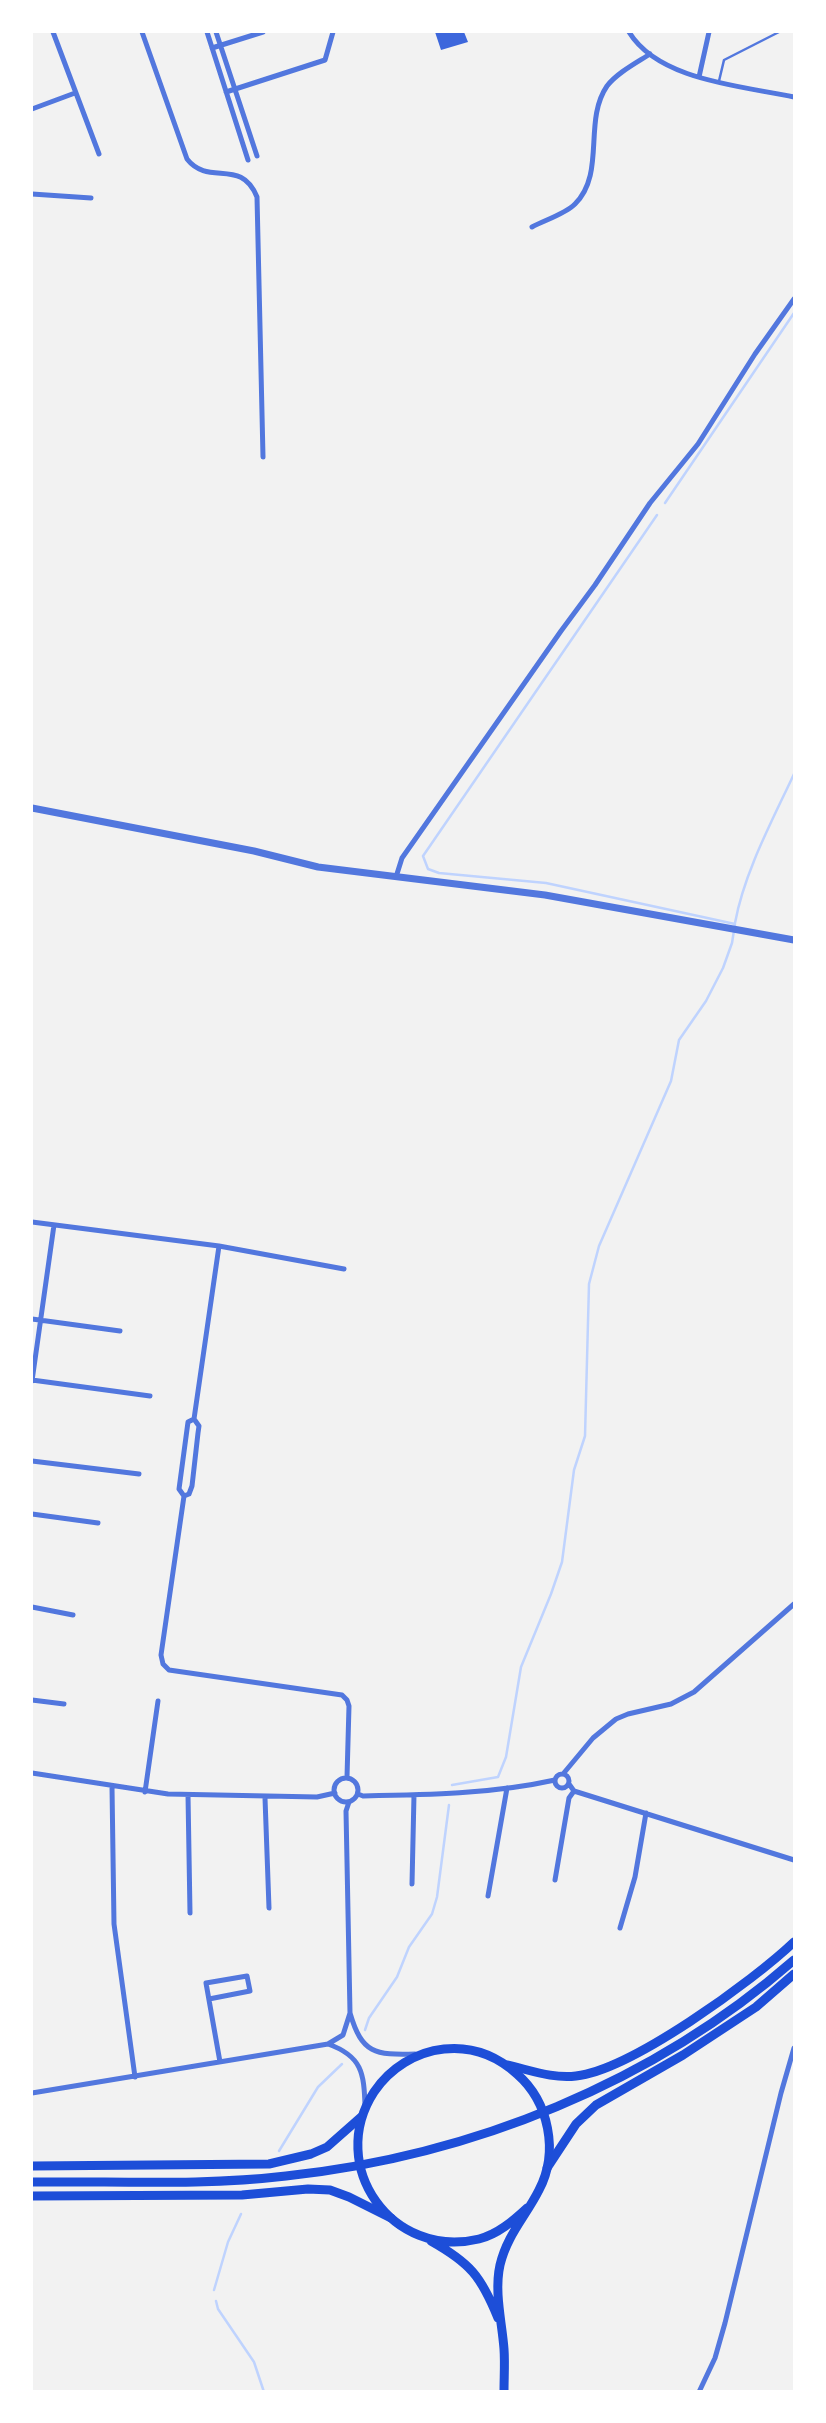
<!DOCTYPE html>
<html>
<head>
<meta charset="utf-8">
<style>
  body { margin:0 }
  #map { position:relative; width:826px; height:2423px; overflow:hidden; background:#f2f2f2; font-family:Spectral,serif }
  canvas { display:block }
  .frame { position:absolute; inset:0; border:33px solid #fff; pointer-events:none }
</style>
</head>
<body>
<div id="map">
<canvas width="826" height="2423"></canvas>
<div class="frame"></div>
</div>
<script>
const ctx = document.querySelector('canvas').getContext('2d');
ctx.lineJoin = 'round';
function stroke(path, color, width, dash) { ctx.strokeStyle = color; ctx.lineWidth = width; ctx.lineCap = dash ? 'butt' : 'round'; ctx.setLineDash(dash || []); ctx.stroke(path); }
function paint(path, color) { ctx.fillStyle = color; ctx.fill(path, 'evenodd'); }
const stream = new Path2D(`
  M665,503L794,313
  M735,923C744,873 772,821 794,774
  M452,1785L498,1777L506,1757L521,1667L551,1594L562,1562L574,1470L585,1436L589,1284L599,1246L671,1081L679,1040L706,1001L723,968L732,943L735,924L546,883L439,873L428,869L423,856L657,515
  M365,2030L369,2018L397,1977L409,1947L432,1914L437,1897L449,1805
  M279,2151L318,2087L342,2064
  M214,2290L228,2242L241,2214
  M216,2301L218,2309L254,2362L264,2392`);
const building = new Path2D(`
  M435,32H464L468,42L441,50Z`);
const service = new Path2D(`
  M719,81L724,60L779,32`);
const minor = new Path2D(`
  M53,32L99,154
  M142,32L187,159C209,187 241,157 257,197L263,457
  M207,32L248,160
  M216,32L257,156
  M629,32C659,81 743,86 794,97
  M212,48L263,32
  M699,77L709,32
  M226,92L325,60L333,32
  M32,109L75,93
  M32,194L91,198
  M532,227C545,220 565,214 575,204C606,173 583,121 607,86C617,73 636,63 650,54
  M396,877L402,858L561,631L595,585L650,503L698,444L755,354L794,299
  M32,1222L219,1246L344,1269
  M32,1319L120,1331
  M32,1380L150,1396
  M32,1381L54,1225
  M194,1419L199,1426L198,1433L192,1486L189,1494L184,1496L161,1655L163,1664L169,1670L342,1695L347,1700L349,1706L347,1777
  M32,1461L139,1474
  M184,1496L179,1489L188,1422L194,1419L219,1246
  M32,1514L98,1523
  M32,1607L73,1615
  M32,1700L64,1704
  M32,1773L168,1794L317,1797L335,1793
  M555 1781a7 7 0 1 1 14 0a7 7 0 1 1-14 0Z
  M563,1774L593,1738L616,1719L628,1714L671,1704L694,1692L794,1604
  M334 1790a12 12 0 1 1 24 0a12 12 0 1 1-24 0Z
  M569,1784L574,1791L794,1860
  M112,1787L114,1924L135,2077
  M145,1792L158,1701
  M358,1794L363,1796C427,1795 492,1794 555,1780
  M188,1795L190,1913
  M265,1798L269,1908
  M349,1802L346,1811L350,2013C362,2054 375,2055 415,2054
  M555,1880L569,1798L574,1791
  M412,1884L414,1795
  M488,1896L507,1788
  M620,1928L635,1877L646,1813
  M209,1999L250,1991L247,1976L206,1983L220,2062
  M328,2044C362,2056 364,2073 365,2106
  M32,2093L328,2044L343,2035L350,2013
  M699,2392L715,2358L725,2323L781,2093L794,2048`);
const tertiary = new Path2D(`
  M32,808L254,851L318,867L545,895L794,940`);
const primary = new Path2D(`
  M431,2241C470,2263 481,2276 498,2318
  M504,2392C504,2377 505,2363 504,2349C502,2322 494,2292 500,2265C507,2235 526,2216 539,2190C559,2152 549,2102 517,2074C497,2056 472,2046 444,2049C416,2052 390,2068 374,2092C326,2166 392,2260 479,2239C498,2234 513,2221 527,2208`);
const trunk = new Path2D(`
  M507,2065C530,2070 553,2079 576,2076C631,2070 753,1981 794,1942
  M32,2166L269,2164L311,2154L327,2147L361,2117
  M547,2168L576,2124L596,2105L683,2055L756,2007L794,1974
  M32,2182C116,2181 202,2186 286,2176C472,2156 653,2083 794,1960
  M32,2196L242,2195L308,2189L330,2190L349,2197L391,2218`);
stroke(stream, '#bfd3fe', 2.5);
paint(building, '#3d67dc');
stroke(service, '#5277de', 2.5);
stroke(minor, '#5277de', 5);
stroke(tertiary, '#5277de', 7);
stroke(primary, '#1d4ed8', 9);
stroke(trunk, '#1d4ed8', 9);
</script>
</body>
</html>
